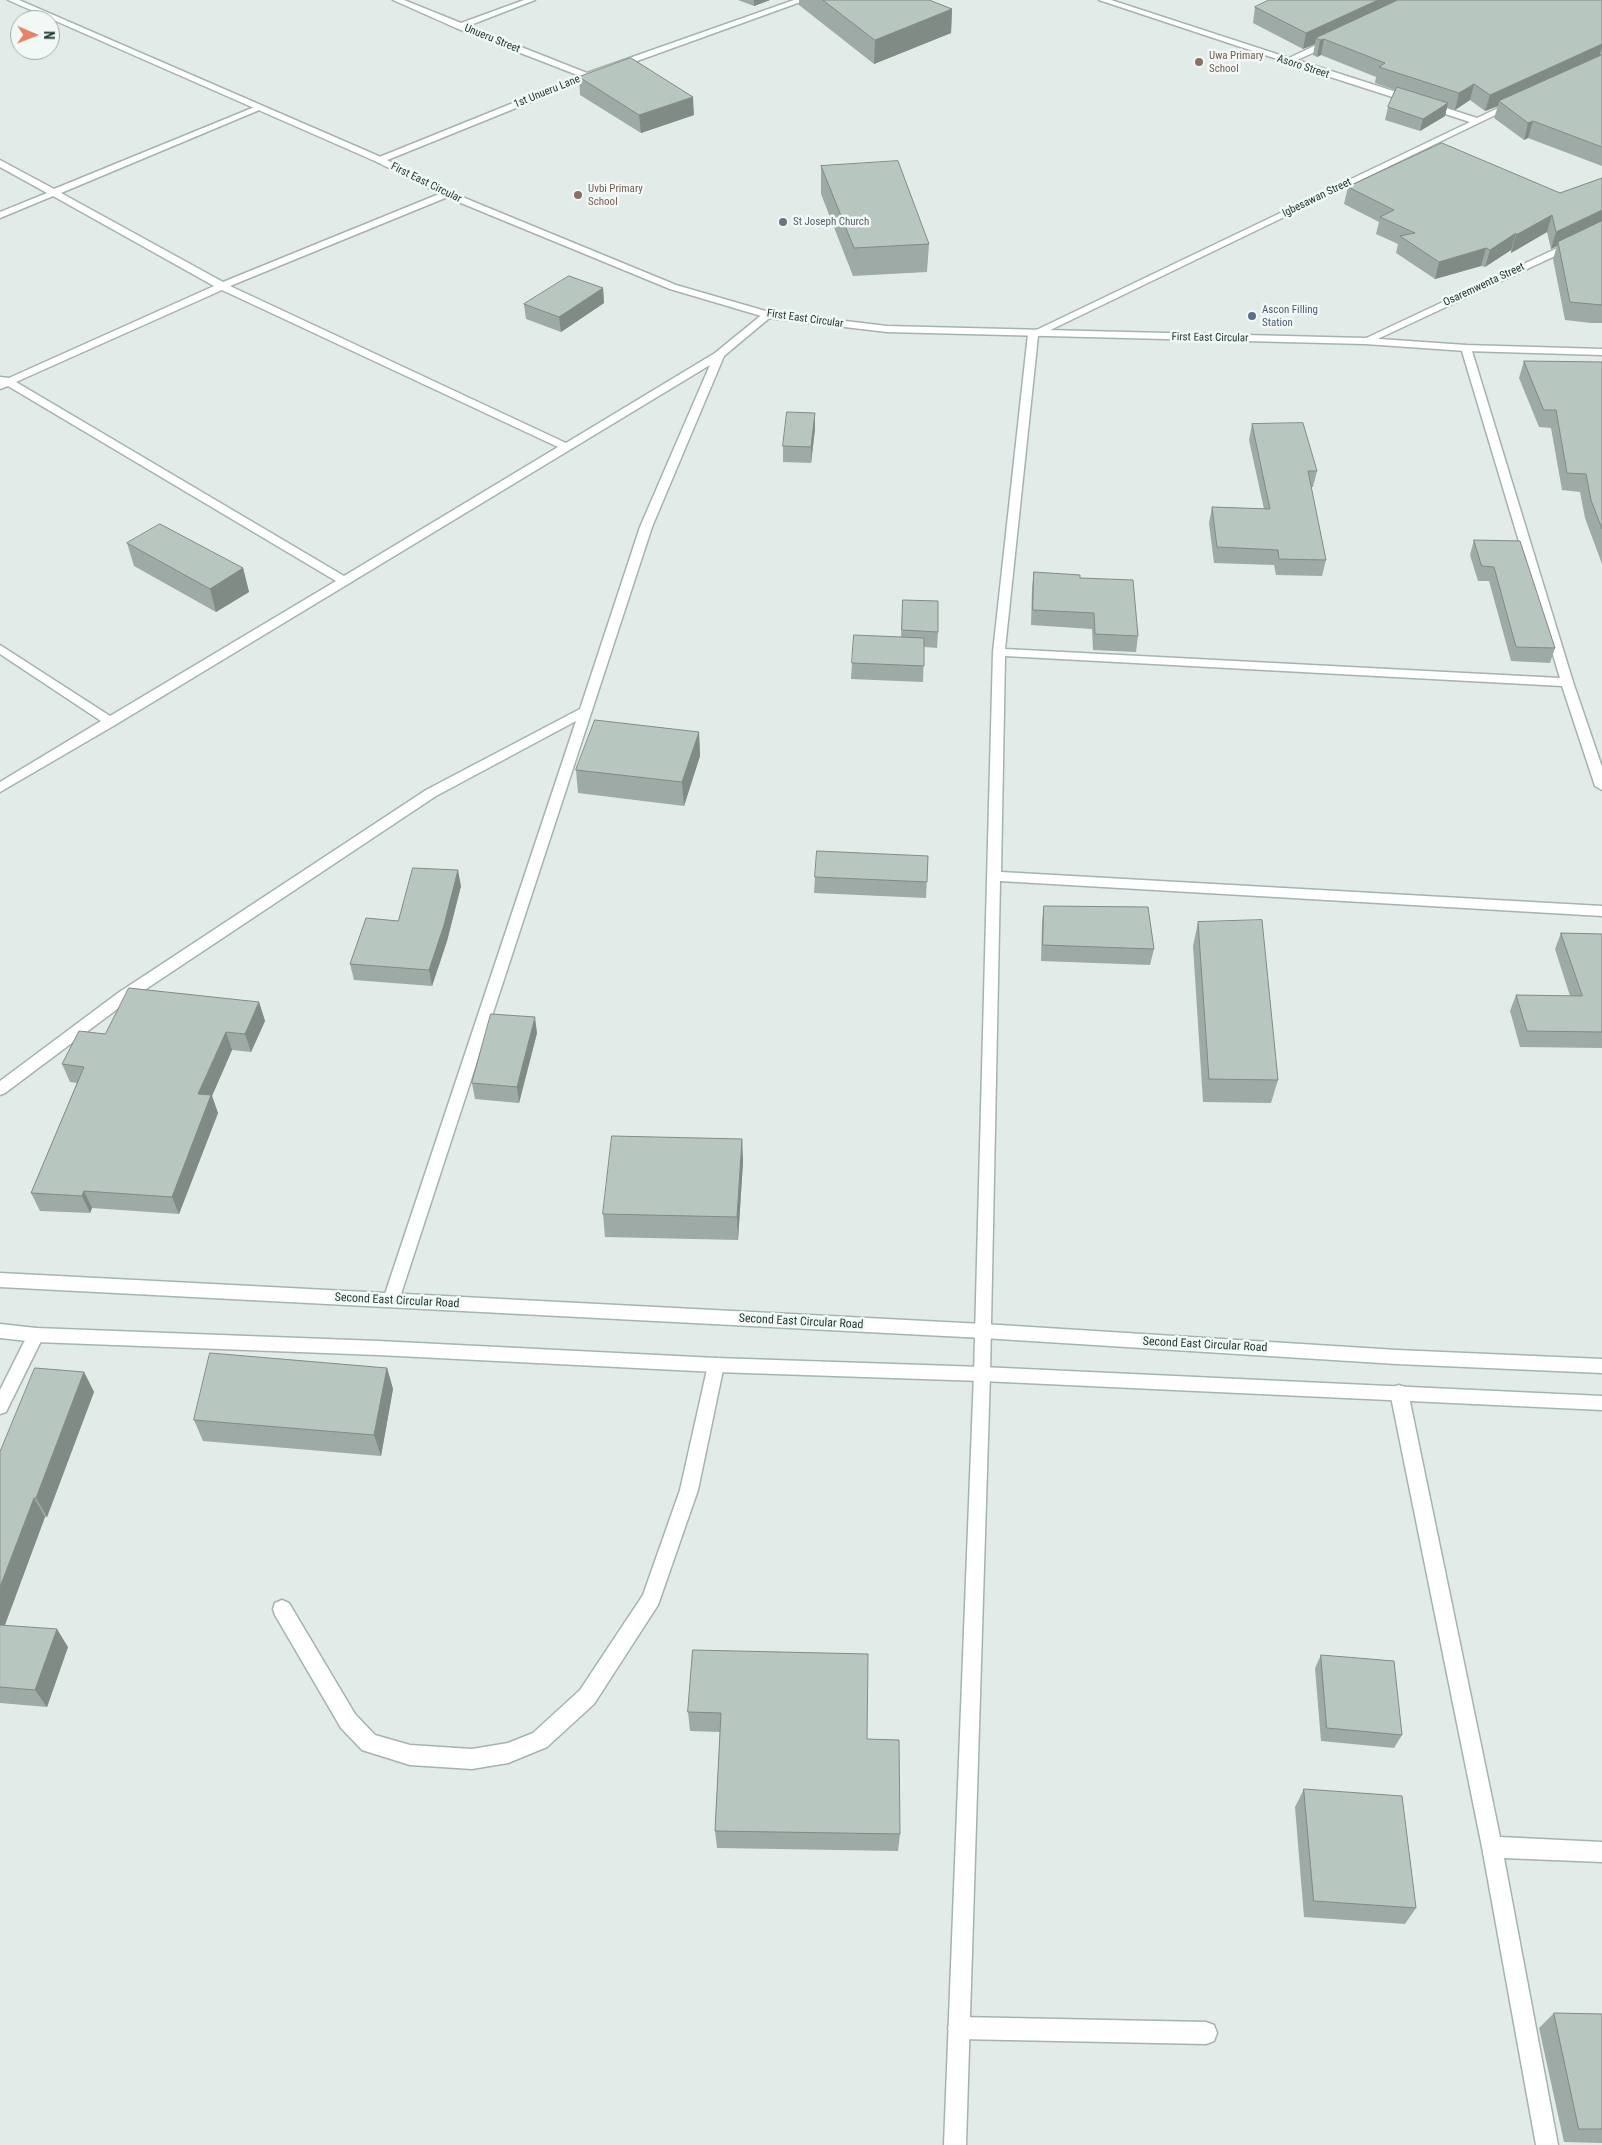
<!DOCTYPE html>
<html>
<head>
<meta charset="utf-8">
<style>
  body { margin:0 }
  #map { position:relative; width:1602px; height:2145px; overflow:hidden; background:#e2ebe7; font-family:"Roboto Condensed",sans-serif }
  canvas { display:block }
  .north { position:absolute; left:10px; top:10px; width:50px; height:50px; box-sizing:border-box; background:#f2f8f5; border:1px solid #a0aca8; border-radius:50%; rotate:91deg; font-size:14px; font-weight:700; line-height:20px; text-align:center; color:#243b34 }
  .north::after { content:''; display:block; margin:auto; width:18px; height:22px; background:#e68265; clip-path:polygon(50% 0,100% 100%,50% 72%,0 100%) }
</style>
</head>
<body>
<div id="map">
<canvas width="1602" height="2145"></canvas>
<div class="north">N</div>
</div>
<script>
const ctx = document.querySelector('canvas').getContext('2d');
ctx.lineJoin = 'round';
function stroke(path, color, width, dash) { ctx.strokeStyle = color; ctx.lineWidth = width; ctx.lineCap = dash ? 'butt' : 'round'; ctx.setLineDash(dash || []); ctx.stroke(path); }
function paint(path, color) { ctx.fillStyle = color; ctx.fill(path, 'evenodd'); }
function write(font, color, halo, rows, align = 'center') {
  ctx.font = font + ' "Roboto Condensed",sans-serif'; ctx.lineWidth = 5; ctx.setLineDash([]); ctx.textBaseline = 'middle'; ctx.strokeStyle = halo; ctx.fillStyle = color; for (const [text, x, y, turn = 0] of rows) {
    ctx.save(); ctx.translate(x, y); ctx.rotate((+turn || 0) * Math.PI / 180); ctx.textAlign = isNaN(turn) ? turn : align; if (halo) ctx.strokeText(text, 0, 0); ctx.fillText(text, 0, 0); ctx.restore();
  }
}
const service = new Path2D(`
  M716,1358L722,1360L724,1365L698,1490L658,1605L594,1704L547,1747L508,1763L472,1769L410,1765L362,1750L341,1728L275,1615L273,1609L275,1603L282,1600L289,1603L355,1714L375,1735L410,1745L472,1749L508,1743L533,1733L580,1690L643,1595L680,1490L708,1365L710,1360Z
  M959,2017L1206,2022L1214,2025L1217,2033L1214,2041L1206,2044L959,2039L951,2036L948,2028L951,2020Z`);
const minor = new Path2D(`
  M393,0H404L461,23L524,0H535L468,26L587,73L794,0H806L590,78L380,163L377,162V158L580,76L456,28Z
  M1099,0H1111L1289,58L1329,39H1335V43L1297,60L1477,118L1511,102L1518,104L1038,336L1005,649L1560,678L1461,348L1466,345L1471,348L1573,682L1602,767V790L1595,786L1562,686L1005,656L1001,872L1602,906V916L1000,881L990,1374L966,2145H944L974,1374L993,652L1028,334L1470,122L1290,64H1284L1283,61Z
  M257,106L264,108L61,193L223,282L444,192H450V196L230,286L566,443L715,353L764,313L773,315L724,356L652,527L399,1300L397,1305L391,1307L385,1305L383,1300L576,721L436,796L128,1001L5,1093L0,1095V1081L118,993L426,790L580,709L640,527L710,365L115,725L0,792V782L101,721L0,654V645L110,716L336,581L8,386L0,389V377L9,378L214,286L53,196L0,218V212L47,193L0,167V160L54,189ZM222,290L558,447L344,576L16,382Z
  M1602,227V234L1369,343L1360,341Z
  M36,1328L42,1330L44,1335L6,1412L0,1414V1390L30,1330Z
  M1399,1385L1405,1387L1408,1392L1500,1837L1602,1842V1862L1504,1858L1558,2145H1536L1482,1847L1390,1392L1393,1387Z`);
const tertiary = new Path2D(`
  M8,0H19L383,158L450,192L676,285L769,312L887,326L1365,338L1466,345L1602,349V355L1466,351L1365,344L887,332L768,318L670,289L444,196L377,162Z`);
const secondary = new Path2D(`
  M0,1273L983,1324L1397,1350L1602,1359V1373L1397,1364L983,1338L0,1287Z
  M0,1324L36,1328L378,1341L716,1358L982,1367L1602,1396V1410L982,1381L716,1372L378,1355L36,1342L0,1338Z`);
const wall = new Path2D(`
  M738,0H770L754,6Z
  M799,0H929L952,9L951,33L874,64L799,5Z
  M1602,0V166L1528,138L1524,140L1494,118L1498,106L1485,111L1470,100L1455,110L1447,107L1445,116L1420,131L1385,120L1388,107L1395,90L1375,83L1376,77L1321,55L1317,57L1313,55L1315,44L1303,49L1253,23L1255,7Z
  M579,77L694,115L641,133L580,95Z
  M821,166L929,244L927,272L853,276L821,194Z
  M1602,178V323H1591L1565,320L1553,259L1557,246L1551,249L1547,232L1511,253V250L1485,267L1481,266L1435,279L1396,253L1398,244L1376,234L1379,222L1344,204L1348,187L1560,193Z
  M603,288L604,303L561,332L526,319L524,304Z
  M1524,361L1602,362V564L1585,518L1580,492L1562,490L1551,428L1539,427L1519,378Z
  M815,413V429L811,463L783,462V446Z
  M1252,424L1317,471L1313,487H1311L1326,560L1322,576L1276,575L1274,565L1214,563L1209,523L1212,507L1264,509L1249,440Z
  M1474,540L1555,648L1550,663L1511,661L1489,581H1478L1470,555Z
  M127,543L243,568L249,592L216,612L134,566Z
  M1034,572L1080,578L1138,636L1136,652L1093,650L1092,629L1031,625L1032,588Z
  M903,600L938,632L937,648L924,647L923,682L851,679L852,663L901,637Z
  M699,732L700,756L684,806L578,793L576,770Z
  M928,856L926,898L814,893L815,877Z
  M461,886L447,941L432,986L354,980L350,964L398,921Z
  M1044,906L1154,949L1150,965L1041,961L1042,922Z
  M1198,922L1278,1080L1271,1103L1203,1102L1193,946Z
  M1561,933L1602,934V1048L1520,1047L1510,1011L1516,995L1570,996L1555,949Z
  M259,1002L265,1021L251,1052L232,1050L212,1096L218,1113L179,1214L92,1208L90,1213L40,1211L31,1193L77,1083L70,1082L62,1064L105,1034Z
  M537,1033L519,1103L475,1099L472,1083Z
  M742,1139L743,1162L738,1240L605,1237L603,1214Z
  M387,1368L393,1389L381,1456L203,1441L194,1420Z
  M84,1372L94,1392L47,1517H45L5,1625L68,1647L47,1707L0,1703V1452Z
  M693,1650L867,1739L900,1834L898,1851L717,1848L715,1831L720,1732L690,1731L688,1712Z
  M1321,1655L1402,1735L1394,1748L1321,1741L1315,1668Z
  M1304,1789L1416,1908L1405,1924L1304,1917L1295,1807Z
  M1554,2013L1602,2014V2143L1564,2142L1539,2028Z`);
const shadedWall = new Path2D(`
  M754,0H770L754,6Z
  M1378,0H1410L1324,39L1321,55L1317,57L1320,40L1316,38L1315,44L1303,49L1306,33Z
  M952,9L951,33L874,64L875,40Z
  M1602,44V47L1598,60L1499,101L1498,106L1485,111L1490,95Z
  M1474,84L1470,100L1455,110L1459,93Z
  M693,97L694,115L641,133L639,115Z
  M1448,103L1445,116L1420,131L1423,119Z
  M1533,121L1528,138L1524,140L1528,123Z
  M1602,210V225L1558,242L1557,246L1551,249L1556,232Z
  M1552,215L1547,232L1511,253L1516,235Z
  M1516,233L1511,250L1485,267L1490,250Z
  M1486,248L1481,266L1435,279L1439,262Z
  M603,288L604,303L561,332L559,317Z
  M815,413V429L811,463V447Z
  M243,568L249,592L216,612L210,589Z
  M699,732L700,756L684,806L682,782Z
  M458,870L461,886L447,941L432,986L429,970Z
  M259,1002L265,1021L251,1052L245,1034Z
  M535,1017L537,1033L519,1103L517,1087Z
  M226,1032L232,1050L212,1096L218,1113L179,1214L172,1197L198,1094Z
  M742,1139L743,1162L738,1240L737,1217Z
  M84,1191L92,1208L90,1213L82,1196Z
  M387,1368L393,1389L381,1456L374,1435Z
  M84,1372L94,1392L47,1517L36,1498Z
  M34,1498L45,1517L0,1638V1587Z
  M57,1629L68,1647L47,1707L35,1690Z`);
const building = new Path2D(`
  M823,0H929L952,9L875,40Z
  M1269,0H1378L1306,33L1255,7Z
  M1398,0H1602V44L1490,95L1474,84L1459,93L1379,67L1385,63L1324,39L1320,40L1316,38Z
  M1602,55V147L1533,121L1528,123L1499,101Z
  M631,58L693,97L639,115L579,77Z
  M1397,87L1448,103L1423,119L1388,107Z
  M1442,143L1560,193L1602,178V210L1556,232L1552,215L1516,235V233L1490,250L1486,248L1439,262L1400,236L1415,233L1380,217L1394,210L1348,187Z
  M898,161L929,244L854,248L821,166Z
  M1602,221V305L1570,302L1558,242Z
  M569,276L603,288L559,317L524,304Z
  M1524,361L1602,362V529L1591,500L1586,474L1567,473L1556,410H1544Z
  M787,412L815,413L811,447L783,446Z
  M1303,423L1317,471H1308L1326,560L1279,559L1278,550L1217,547L1212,507L1270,509L1252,424Z
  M160,524L243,568L210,589L127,543Z
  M1474,540L1520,541L1555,648L1516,647L1494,567L1482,566Z
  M1034,572L1080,575V578L1133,580L1138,636L1095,634L1094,613L1033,610Z
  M903,600L938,601V632L902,630Z
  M854,635L924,638V666L852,663Z
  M595,720L699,732L682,782L576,770Z
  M817,851L928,856L927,882L815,877Z
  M413,868L458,870L444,925L429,970L350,964L366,918L398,921Z
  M1044,906L1148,907L1154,949L1043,945Z
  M1262,920L1278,1080L1209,1079L1198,922Z
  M1561,933L1602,934V1032L1527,1031L1516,995L1582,996Z
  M129,988L259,1002L245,1034L226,1032L198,1094L211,1095L172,1197L84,1191L82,1196L31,1193L84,1067L62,1064L79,1031L105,1034Z
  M491,1014L535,1017L517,1087L472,1083Z
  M612,1136L742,1139L737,1217L603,1214Z
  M210,1353L387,1368L374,1435L194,1420Z
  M35,1368L84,1372L36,1498H34L0,1587V1452Z
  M0,1625L57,1629L35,1690L0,1687Z
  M693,1650L868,1654L867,1739L899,1740L900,1834L715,1831L721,1713L688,1712Z
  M1321,1655L1394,1661L1402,1735L1327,1728Z
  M1304,1789L1402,1796L1416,1908L1314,1901Z
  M1554,2013L1602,2014V2129H1579Z`);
const markers = [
  [1199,62,5,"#8d6e63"],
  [578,195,5,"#8d6e63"],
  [783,222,5,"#6b7280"],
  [1252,316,5,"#5c6f8a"]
];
const farStreetnames = [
  ["Unueru Street",492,39,22],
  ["Asoro Street",1303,67,18],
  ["1st Unueru Lane",547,92,-22],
  ["First East Circular",426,183,26],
  ["Igbesawan Street",1317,198,-26],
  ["Osaremwenta Street",1484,285,-25],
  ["First East Circular",805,319,8],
  ["First East Circular",1210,338,1]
];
const farEducationnames = [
  ["Uwa Primary",1209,56],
  ["School",1209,69],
  ["Uvbi Primary",588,189],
  ["School",588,202]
];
const farWorshipnames = [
  ["St Joseph Church",793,222]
];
const farServicenames = [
  ["Ascon Filling",1262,310],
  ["Station",1262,323]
];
const streetNames = [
  ["Second East Circular Road",397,1301,3],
  ["Second East Circular Road",801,1322,3],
  ["Second East Circular Road",1205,1345,3]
];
stroke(service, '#a5b3ae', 3);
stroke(minor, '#a5b3ae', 3);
stroke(tertiary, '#a5b3ae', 3);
stroke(secondary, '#a2b6ae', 3);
paint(service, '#fff');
paint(minor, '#fff');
paint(tertiary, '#fff');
paint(secondary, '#fff');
paint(wall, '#9eaaa5');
paint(shadedWall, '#818b86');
paint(building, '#b8c6c0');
stroke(building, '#818b86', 1);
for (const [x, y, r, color] of markers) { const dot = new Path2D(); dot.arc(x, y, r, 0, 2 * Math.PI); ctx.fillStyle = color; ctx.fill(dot); stroke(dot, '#f2f8f5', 2); }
write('11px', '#243b34', '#f2f8f5', farStreetnames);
write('11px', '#785e54', '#f2f8f5', farEducationnames, 'left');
write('11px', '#5b616d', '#f2f8f5', farWorshipnames, 'left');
write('11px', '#4e5e75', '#f2f8f5', farServicenames, 'left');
write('12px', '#243b34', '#f2f8f5', streetNames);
</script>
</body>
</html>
